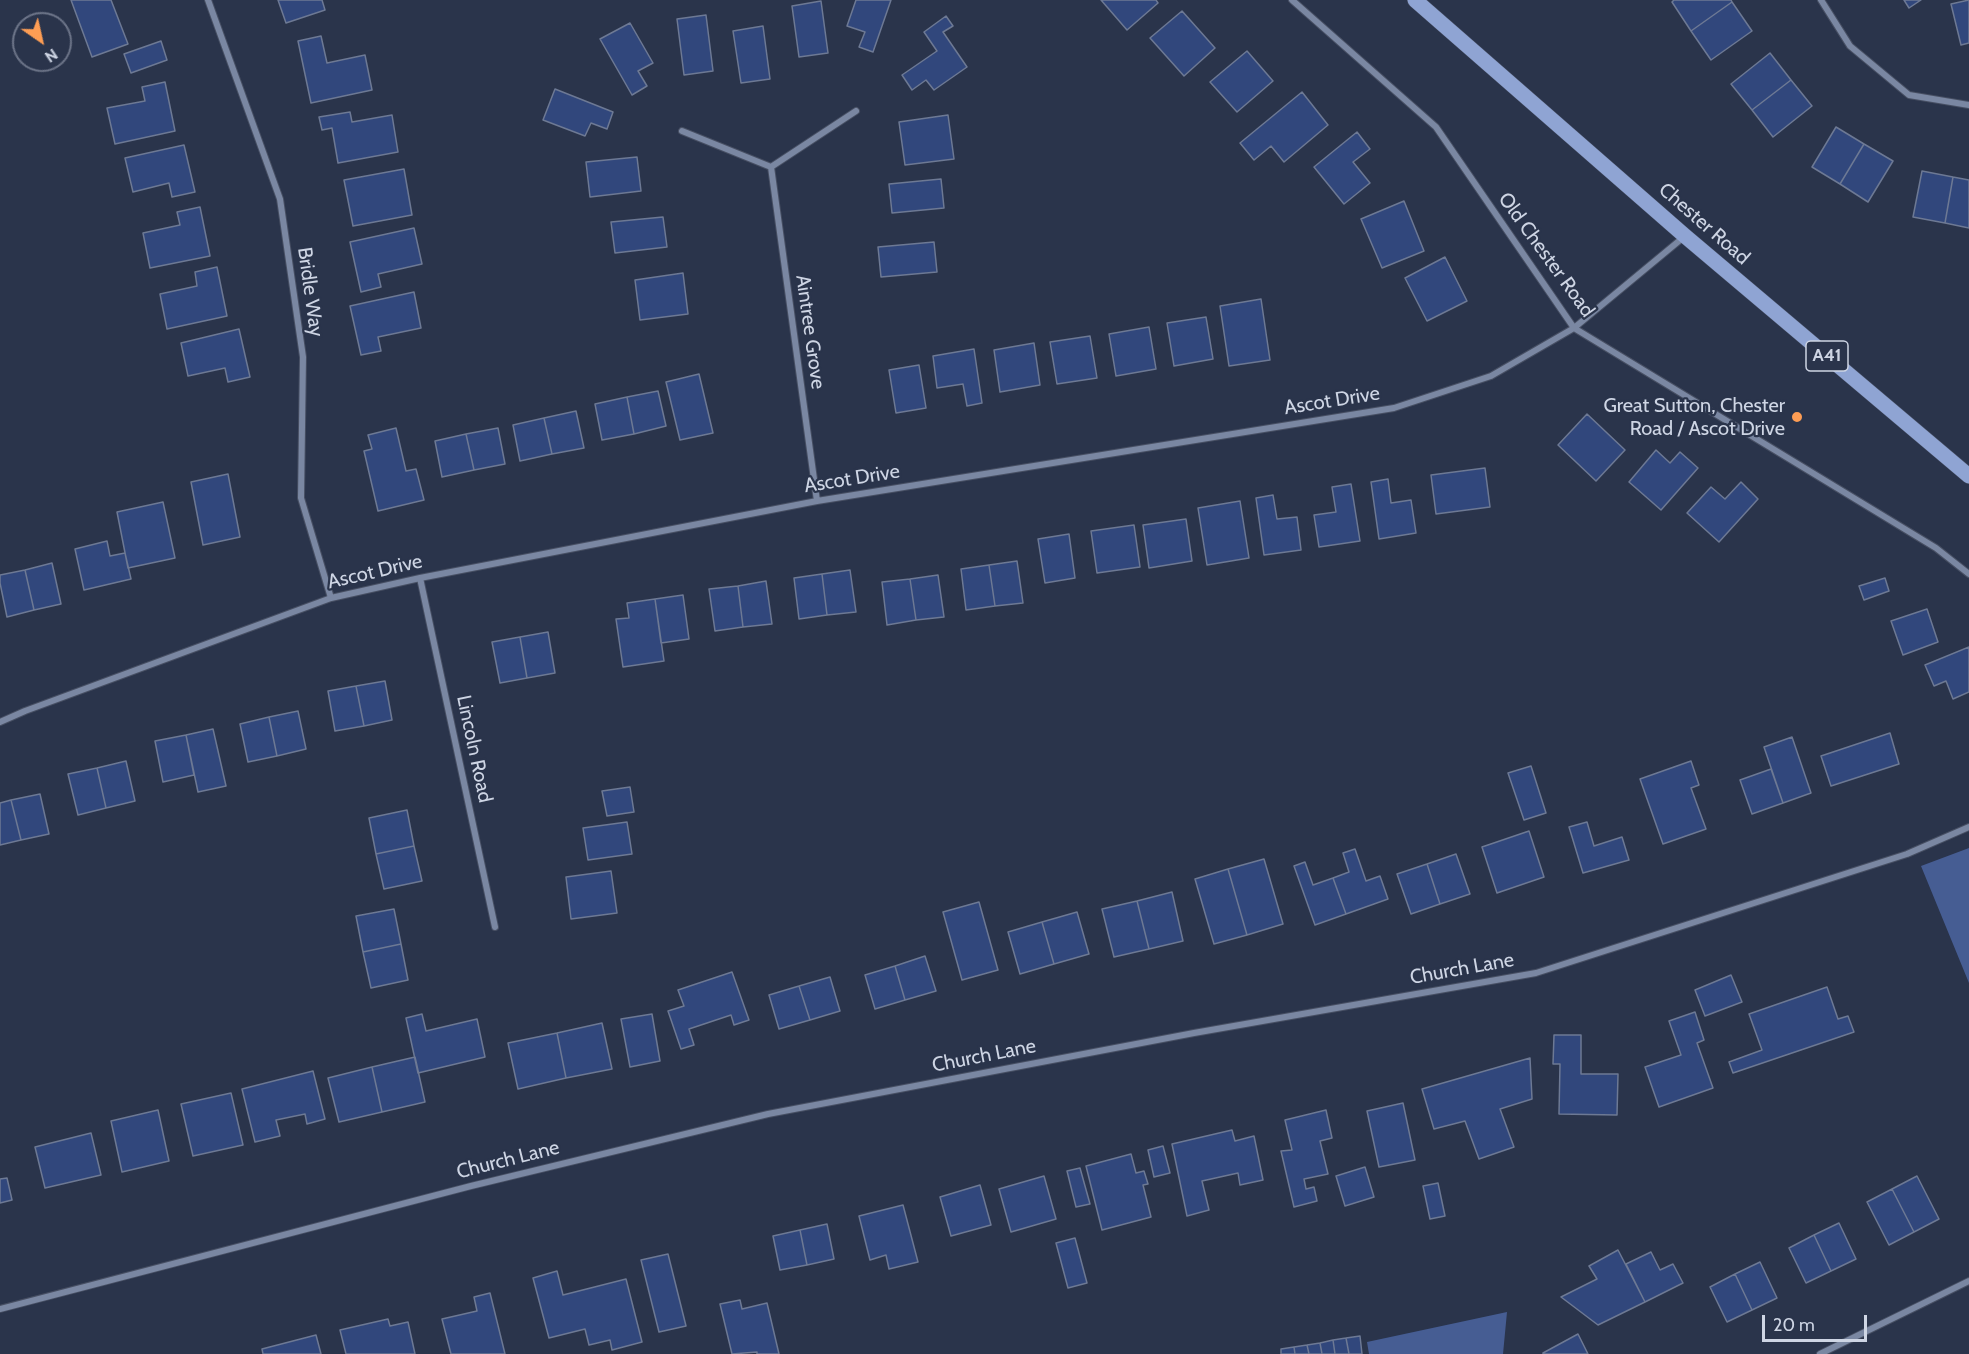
<!DOCTYPE html>
<html>
<head>
<meta charset="utf-8">
<style>
  body { margin:0 }
  #map { position:relative; width:1969px; height:1354px; overflow:hidden; background:#2a344b; font-family:Cabin,sans-serif }
  canvas { display:block }
  .north { position:absolute; left:12px; top:12px; width:60px; height:60px; box-sizing:border-box; background:#2a344b; border:2px solid #6c7488; border-radius:50%; rotate:146deg; font-size:16px; font-weight:700; line-height:24px; text-align:center; color:#ced5e4 }
  .north::after { content:''; display:block; margin:auto; width:21px; height:27px; background:#fd9d54; clip-path:polygon(50% 0,100% 100%,50% 72%,0 100%) }
  .scale { position:absolute; left:1762px; top:1315px; width:105px; height:27px; box-sizing:border-box; border:3px solid #ced5e4; border-top:0; padding-left:8px; font-size:18px; line-height:21px; white-space:nowrap; color:#ced5e4; -webkit-text-stroke:4px #2a344b; paint-order:stroke }
</style>
</head>
<body>
<div id="map">
<canvas width="1969" height="1354"></canvas>
<div class="north">N</div>
<div class="scale">20 m</div>
</div>
<script>
const ctx = document.querySelector('canvas').getContext('2d');
ctx.lineJoin = 'round';
function paint(path, color) { ctx.fillStyle = color; ctx.fill(path, 'evenodd'); }
function stroke(path, color, width, dash) { ctx.strokeStyle = color; ctx.lineWidth = width; ctx.lineCap = dash ? 'butt' : 'round'; ctx.setLineDash(dash || []); ctx.stroke(path); }
function write(font, color, halo, rows, align = 'center') {
  ctx.font = font + ' Cabin,sans-serif'; ctx.lineWidth = 4.5; ctx.setLineDash([]); ctx.textBaseline = 'middle'; ctx.strokeStyle = halo; ctx.fillStyle = color; for (const [text, x, y, turn = 0] of rows) {
    ctx.save(); ctx.translate(x, y); ctx.rotate((+turn || 0) * Math.PI / 180); ctx.textAlign = isNaN(turn) ? turn : align; if (halo) ctx.strokeText(text, 0, 0); ctx.fillText(text, 0, 0); ctx.restore();
  }
}
const green = new Path2D(`
  M1969,848V983L1921,866Z
  M1507,1312L1503,1354H1369L1367,1342Z`);
const building = new Path2D(`
  M71,0H111L128,44L92,57Z
  M278,0H322L325,10L286,23Z
  M856,0H891L873,52L859,47L865,32L847,26Z
  M1101,0H1156L1158,3L1127,30Z
  M1674,0H1731L1732,2L1691,31L1672,2Z
  M1904,0H1921L1909,8Z
  M1969,0V43L1961,45L1951,4Z
  M821,1L828,53L799,57L792,6Z
  M1732,2L1752,31L1711,60L1691,31Z
  M1182,11L1215,48L1184,76L1150,38Z
  M706,15L713,71L684,75L677,19Z
  M946,16L953,26L943,32L967,67L934,90L926,80L912,90L902,75L937,51L924,32Z
  M630,23L653,63L638,71L647,86L632,95L600,39Z
  M763,26L770,79L741,83L733,31Z
  M321,36L327,63L365,55L372,90L311,103L298,41Z
  M161,41L167,60L131,73L124,54Z
  M1247,51L1273,81L1237,112L1210,82Z
  M1770,53L1791,80L1752,110L1731,84Z
  M1791,80L1812,106L1773,137L1752,110Z
  M165,82L175,131L115,144L107,108L145,101L142,87Z
  M555,89L613,112L607,129L591,123L585,136L543,120Z
  M1302,92L1328,125L1284,162L1271,146L1254,160L1240,143Z
  M350,112L352,122L392,115L398,152L338,163L332,128L322,130L319,117Z
  M948,115L954,159L905,165L899,122Z
  M1836,127L1864,144L1840,184L1812,167Z
  M1357,132L1370,149L1353,162L1370,183L1344,204L1314,167Z
  M1864,144L1893,161L1868,202L1840,184Z
  M184,145L195,192L172,197L169,183L133,192L125,158Z
  M637,157L641,191L590,197L586,162Z
  M404,169L412,215L353,226L344,180Z
  M1922,171L1953,177L1945,223L1913,217Z
  M1953,177L1969,180V228L1945,223Z
  M941,179L944,208L892,213L889,184Z
  M1404,201L1424,251L1382,268L1361,219Z
  M200,207L210,256L150,268L143,233L180,225L177,212Z
  M663,217L667,247L615,253L611,222Z
  M414,228L422,264L378,274L381,287L361,292L350,242Z
  M934,242L937,272L881,277L878,247Z
  M1445,257L1467,301L1427,321L1405,278Z
  M217,267L227,316L167,329L160,294L197,286L195,272Z
  M683,273L688,314L640,320L635,280Z
  M414,292L421,328L378,337L381,351L361,355L350,306Z
  M1261,299L1270,360L1229,366L1220,306Z
  M1206,317L1213,359L1174,366L1167,323Z
  M1149,327L1156,369L1116,376L1109,334Z
  M239,329L250,377L228,382L225,368L188,376L181,343Z
  M1090,336L1097,378L1057,384L1050,342Z
  M1034,343L1040,385L1000,392L994,350Z
  M974,349L982,403L967,406L963,384L937,388L933,356Z
  M919,365L926,408L896,413L889,370Z
  M699,374L713,433L680,440L666,382Z
  M658,391L666,426L634,434L627,397Z
  M627,397L634,434L602,440L595,404Z
  M576,411L584,448L552,454L544,418Z
  M1587,414L1625,450L1596,481L1558,445Z
  M544,418L552,454L520,461L513,425Z
  M396,428L406,471L416,469L424,500L378,511L364,451L372,449L368,435Z
  M498,428L505,464L474,470L466,434Z
  M466,434L474,470L442,477L435,441Z
  M1656,450L1670,463L1680,452L1698,468L1661,510L1629,482Z
  M1485,468L1490,507L1436,514L1431,475Z
  M228,474L240,537L203,545L191,482Z
  M1388,479L1391,503L1411,500L1416,533L1379,539L1371,482Z
  M1741,482L1758,499L1719,542L1687,513L1711,487L1725,499Z
  M1351,484L1360,541L1319,547L1314,515L1336,512L1332,487Z
  M1273,495L1277,519L1297,517L1301,550L1264,555L1256,498Z
  M1240,501L1249,558L1207,565L1198,508Z
  M163,502L175,558L128,568L117,512Z
  M1186,519L1192,561L1149,568L1143,525Z
  M1134,525L1140,567L1097,573L1091,531Z
  M1069,534L1075,578L1045,583L1038,539Z
  M107,541L110,556L125,553L131,579L84,590L75,549Z
  M1017,561L1023,603L995,606L989,565Z
  M52,563L61,604L34,610L25,570Z
  M989,565L995,606L966,610L961,569Z
  M25,570L34,610L7,617L0,583V575Z
  M850,570L856,612L827,615L822,574Z
  M822,574L827,615L799,619L794,578Z
  M938,575L944,617L916,620L910,579Z
  M1885,578L1889,591L1864,600L1859,586Z
  M910,579L916,620L887,625L882,582Z
  M766,581L772,624L743,627L738,586Z
  M738,586L743,627L715,631L709,589Z
  M683,595L689,639L661,643L655,599Z
  M655,599L664,661L623,667L616,619L629,618L627,603Z
  M1927,609L1938,642L1903,655L1891,621Z
  M548,632L555,673L527,678L520,637Z
  M520,637L527,678L500,683L492,642Z
  M1969,647V692L1953,699L1946,681L1934,686L1925,665Z
  M385,681L392,720L364,726L356,686Z
  M356,686L364,726L335,731L328,691Z
  M298,711L306,749L277,756L269,717Z
  M269,717L277,756L248,762L240,724Z
  M213,729L226,786L198,792L186,735Z
  M1890,733L1899,764L1831,786L1821,756Z
  M186,735L194,775L163,782L155,741Z
  M1792,737L1811,793L1783,803L1764,747Z
  M126,761L135,801L106,808L97,768Z
  M1691,761L1699,785L1691,788L1706,829L1663,844L1640,779Z
  M1531,766L1546,813L1524,820L1508,773Z
  M97,768L106,808L78,815L68,774Z
  M1771,769L1783,803L1752,814L1740,780Z
  M630,787L634,812L607,816L602,791Z
  M40,794L49,834L21,840L11,800Z
  M11,800L21,840L0,845V803Z
  M407,810L414,846L376,854L369,818Z
  M627,822L632,854L588,860L583,828Z
  M1587,822L1594,846L1622,837L1629,860L1583,873L1569,827Z
  M1529,831L1544,877L1497,893L1482,847Z
  M414,846L422,881L384,889L376,854Z
  M1355,849L1366,881L1380,876L1388,899L1346,914L1333,878L1349,872L1343,853Z
  M1456,854L1470,894L1440,904L1427,864Z
  M1264,859L1283,924L1247,935L1228,869Z
  M1305,862L1313,885L1333,878L1346,914L1315,925L1294,866Z
  M1427,864L1440,904L1411,914L1397,874Z
  M1228,869L1247,935L1214,944L1195,879Z
  M611,871L617,913L571,919L566,877Z
  M1172,892L1183,941L1149,949L1137,901Z
  M1137,901L1149,949L1114,957L1102,909Z
  M979,902L998,970L962,980L943,912Z
  M394,909L401,944L363,952L356,916Z
  M1077,912L1089,954L1054,964L1042,922Z
  M1042,922L1054,964L1020,974L1008,932Z
  M401,944L408,980L371,988L363,952Z
  M925,956L936,991L905,1000L895,966Z
  M895,966L905,1000L875,1009L865,975Z
  M732,972L749,1020L734,1025L731,1015L689,1029L694,1045L681,1049L668,1011L684,1006L678,990Z
  M1731,975L1742,1002L1705,1016L1695,990Z
  M830,977L840,1011L810,1020L799,986Z
  M799,986L810,1020L779,1029L769,995Z
  M1827,987L1838,1019L1848,1016L1854,1032L1733,1073L1729,1062L1762,1050L1749,1014Z
  M1695,1012L1704,1040L1697,1043L1713,1088L1659,1107L1645,1067L1681,1055L1669,1021Z
  M422,1014L426,1031L477,1019L485,1057L418,1073L406,1018Z
  M652,1014L660,1061L630,1067L621,1019Z
  M602,1023L612,1069L566,1078L557,1033Z
  M557,1033L566,1078L518,1089L508,1043Z
  M1554,1035H1581V1074H1618L1617,1115L1559,1114L1560,1064H1553Z
  M415,1057L425,1102L382,1112L372,1067Z
  M1530,1058L1532,1099L1500,1109L1514,1147L1479,1159L1465,1121L1434,1129L1422,1089Z
  M372,1067L382,1112L339,1122L328,1078Z
  M313,1071L325,1119L307,1124L305,1114L276,1120L280,1136L255,1142L242,1089Z
  M231,1093L243,1145L193,1156L181,1104Z
  M1403,1103L1415,1160L1379,1167L1367,1111Z
  M158,1110L169,1161L122,1172L111,1121Z
  M1326,1110L1332,1138L1320,1141L1328,1174L1304,1179L1306,1189L1314,1187L1317,1201L1294,1207L1281,1151L1292,1150L1285,1120Z
  M1232,1130L1235,1141L1254,1136L1263,1180L1240,1185L1238,1173L1202,1181L1209,1210L1187,1216L1172,1144Z
  M91,1133L101,1175L45,1188L35,1147Z
  M1163,1146L1170,1173L1154,1177L1148,1150Z
  M1131,1154L1136,1173L1144,1171L1148,1184L1143,1185L1151,1217L1102,1230L1086,1166Z
  M1365,1167L1374,1197L1345,1206L1336,1176Z
  M1080,1168L1090,1204L1076,1207L1067,1171Z
  M1044,1176L1056,1219L1011,1232L999,1189Z
  M1917,1176L1939,1219L1914,1232L1892,1189Z
  M7,1178L12,1200L0,1203V1179Z
  M1438,1183L1445,1216L1430,1219L1423,1186Z
  M980,1185L991,1225L951,1236L940,1197Z
  M1892,1189L1914,1232L1889,1245L1867,1202Z
  M903,1205L918,1262L889,1269L886,1255L870,1260L859,1216Z
  M1839,1223L1856,1259L1831,1271L1814,1235Z
  M827,1224L834,1259L807,1265L800,1230Z
  M800,1230L807,1265L780,1270L773,1236Z
  M1814,1235L1831,1271L1806,1283L1789,1248Z
  M1075,1238L1087,1283L1068,1288L1056,1243Z
  M1618,1250L1645,1302L1598,1325L1561,1297L1597,1279L1589,1266Z
  M1651,1252L1660,1270L1673,1264L1683,1283L1645,1302L1626,1264Z
  M668,1254L686,1326L659,1332L641,1260Z
  M1760,1262L1777,1298L1752,1310L1735,1274Z
  M557,1271L563,1295L626,1279L642,1342L612,1350L610,1340L589,1345L585,1329L549,1338L533,1278Z
  M1735,1274L1752,1310L1727,1322L1710,1287Z
  M490,1293L505,1354H451L442,1319L477,1311L474,1297Z
  M740,1300L742,1309L767,1303L779,1354H757V1352L732,1354L720,1304Z
  M388,1319L390,1326L408,1322L415,1354H346L340,1330Z
  M1578,1334L1588,1354H1543V1353Z
  M316,1335L321,1354H263L262,1349Z
  M1360,1336L1362,1354H1349L1346,1338Z
  M1346,1338L1349,1354H1335L1333,1340Z
  M1333,1340L1335,1354H1322L1320,1343Z
  M1320,1343L1322,1354H1309L1307,1345Z
  M1307,1345L1309,1354H1295L1294,1347Z
  M1294,1347L1295,1354H1281V1349Z`);
const minor = new Path2D(`
  M208,0L280,199L303,357L301,498L331,598
  M1292,0L1436,127L1574,328L1936,548L1969,574
  M1821,0L1850,46L1909,95L1969,105
  M682,131L771,167
  M817,501L771,167L856,111
  M420,578L495,927
  M0,722L25,711L331,598L420,578L817,501L1394,408L1491,376L1574,328L1685,236
  M0,1309L471,1186L768,1114L1194,1033L1536,973L1907,854L1969,827
  M1820,1354L1969,1281`);
const primary = new Path2D(`
  M1415,0L1685,236L1969,476`);
const markers = [
  [1797,417,6,"#fd9d54"]
];
const shields = [
  [1827,356,42]
];
const shieldNames = [
  ["A41",1827,356]
];
const streetNames = [
  ["Chester Road",1704,224,41],
  ["Old Chester Road",1546,255,54],
  ["Bridle Way",310,292,82],
  ["Aintree Grove",810,332,82],
  ["Ascot Drive",1332,401,-9],
  ["Ascot Drive",852,479,-9],
  ["Ascot Drive",375,572,-13],
  ["Lincoln Road",474,749,78],
  ["Church Lane",1462,969,-10],
  ["Church Lane",984,1056,-11],
  ["Church Lane",508,1160,-14]
];
const poiNames = [
  ["Great Sutton, Chester",1785,406],
  ["Road / Ascot Drive",1785,429]
];
paint(green, '#465d93');
paint(building, '#31477c');
stroke(building, '#6d7994', 1.5);
stroke(minor, '#474f63', 8);
stroke(primary, '#474f63', 16);
stroke(minor, '#7a87a2', 6);
stroke(primary, '#8fa4d3', 15);
for (const [x, y, r, color] of markers) { const dot = new Path2D(); dot.arc(x, y, r, 0, 2 * Math.PI); ctx.fillStyle = color; ctx.fill(dot); stroke(dot, '#2a344b', 2); }
for (const [x, y, w] of shields) { const box = new Path2D(); box.roundRect(x - w / 2, y - 15, w, 30, 4.5); ctx.fillStyle = '#2a344b'; ctx.fill(box); stroke(box, '#ced5e4', 1.5); }
write('bold 18px', '#ced5e4', null, shieldNames);
write('20px', '#ced5e4', '#2a344b', streetNames);
write('20px', '#ced5e4', '#2a344b', poiNames, 'right');
</script>
</body>
</html>
